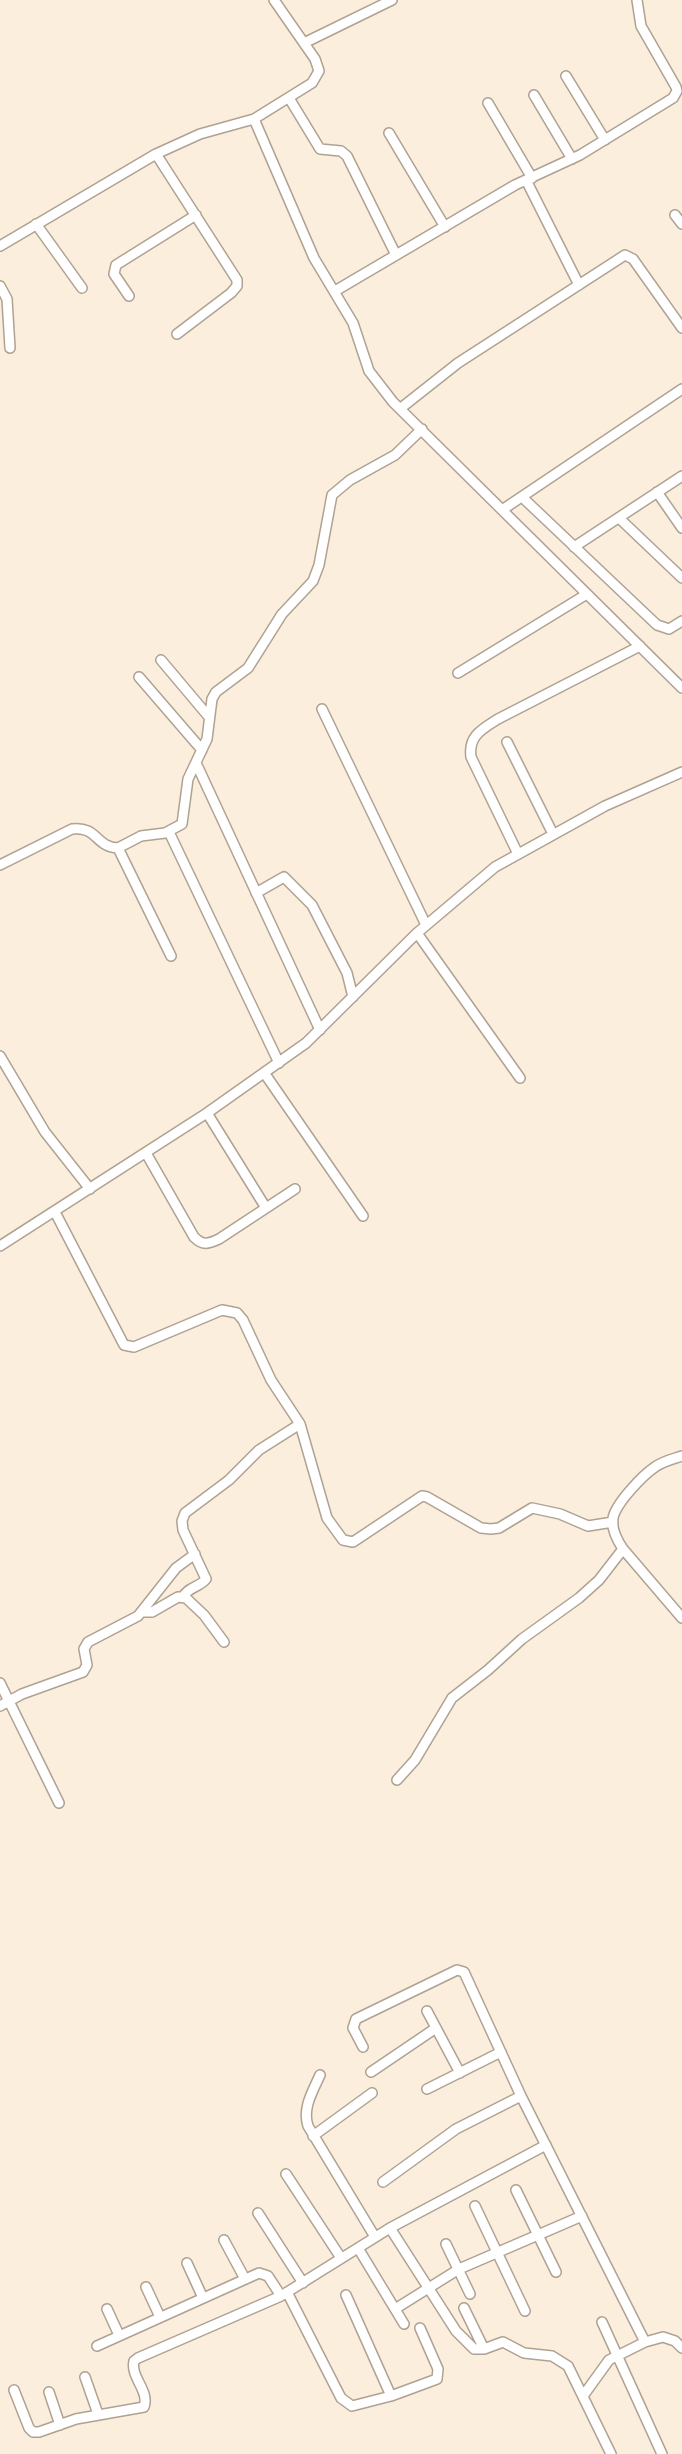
<!DOCTYPE html>
<html>
<head>
<meta charset="utf-8">
<style>
  body { margin:0 }
  canvas { display:block; background:#fceedd }
</style>
</head>
<body>
<canvas width="682" height="2454"></canvas>
<script>
const ctx = document.querySelector('canvas').getContext('2d');
ctx.lineJoin = 'round';
function stroke(path, color, width, dash) { ctx.strokeStyle = color; ctx.lineWidth = width; ctx.lineCap = dash ? 'butt' : 'round'; ctx.setLineDash(dash || []); ctx.stroke(path); }
const minor = new Path2D(`
  M304,43L392,0
  M566,76L605,140
  M534,95L572,159
  M289,98L320,149L341,151L347,156L396,255
  M488,103L532,178
  M254,119L314,258L353,323L369,371L393,402L682,688
  M389,133L445,227
  M156,154L237,280V286L231,293L177,334
  M526,180L579,285
  M675,215L682,224
  M36,224L82,288
  M0,246L156,154L200,134L254,119L312,83L319,71L315,59L274,0
  M0,286L7,299L10,348
  M335,291L515,185L580,155L673,98L677,91L676,87L641,26L637,0
  M129,296L114,274L116,265L196,215
  M401,408L458,363L625,255L633,259L682,328
  M657,492L682,528
  M522,497L657,625L669,629L682,621
  M502,510L682,389
  M619,518L682,578
  M574,547L682,476
  M161,660L209,717
  M458,673L587,594
  M139,677L202,750
  M322,709L426,925
  M507,742L553,834
  M196,763L320,1030
  M169,832L279,1063
  M118,848L171,956
  M518,854L471,757C468,736 482,729 498,719L640,646
  M0,865L72,829C98,826 95,847 118,848L141,836L165,833L182,824L188,779L207,739L212,699L216,692L248,668L282,614L313,581L319,565L332,495L350,480L395,455L422,429
  M256,893L284,877L312,905L347,973L353,997
  M417,933L520,1078
  M0,1056L45,1132L90,1189
  M265,1074L363,1216
  M207,1113L266,1208
  M146,1153L194,1237C203,1246 208,1244 219,1239L295,1189
  M55,1212L124,1345L134,1347L222,1310L237,1313L243,1320L271,1380L300,1424L327,1518L343,1540L353,1542L422,1496L427,1497L481,1528L491,1529L499,1528L532,1508L560,1514L588,1526L613,1522
  M0,1246L207,1113L306,1043L417,933L495,867L605,806L682,772
  M623,1549C617,1540 611,1529 613,1518C616,1503 643,1475 655,1467C663,1461 673,1459 682,1456
  M183,1597C188,1587 200,1587 206,1579L183,1530L182,1521L185,1513L229,1480L259,1450L300,1424
  M143,1612H152L178,1597L186,1598L204,1615L224,1642
  M0,1683L59,1803
  M0,1706L22,1694L83,1672L87,1665L84,1649L88,1642L138,1616L176,1568L195,1554
  M397,1780L415,1760L452,1698L488,1670L522,1639L579,1598L599,1580L623,1549L682,1618
  M427,2011L460,2073
  M363,2047L353,2028L356,2019L457,1970L464,1972L521,2096L645,2342
  M371,2072L436,2028
  M320,2075C313,2091 302,2108 308,2126L375,2237
  M427,2089L501,2052
  M313,2136L372,2093
  M286,2174L341,2258
  M383,2182L456,2129L521,2096
  M516,2190L556,2272
  M475,2206L525,2311
  M258,2213L303,2283
  M390,2228L456,2331L474,2349H484L503,2342L524,2353L552,2356L568,2366L611,2454
  M224,2240L245,2279
  M446,2244L470,2294
  M358,2248L404,2324
  M187,2263L203,2298
  M146,2287L160,2317
  M287,2292L341,2398L352,2406L391,2396L437,2379L438,2369L420,2328
  M346,2295L391,2396
  M464,2308L484,2349
  M107,2309L119,2335
  M395,2309L459,2269L582,2216
  M602,2322L662,2454
  M97,2346L259,2273L268,2276L281,2296
  M85,2377L98,2414
  M14,2390L29,2428L33,2432H39L76,2419L144,2407C150,2391 130,2377 134,2361L138,2358L281,2296L390,2228L546,2145
  M49,2392L60,2425
  M583,2396L609,2360L645,2342L663,2337L675,2341L682,2348`);
stroke(minor, '#afa292', 12);
stroke(minor, '#fff', 9);
</script>
</body>
</html>
